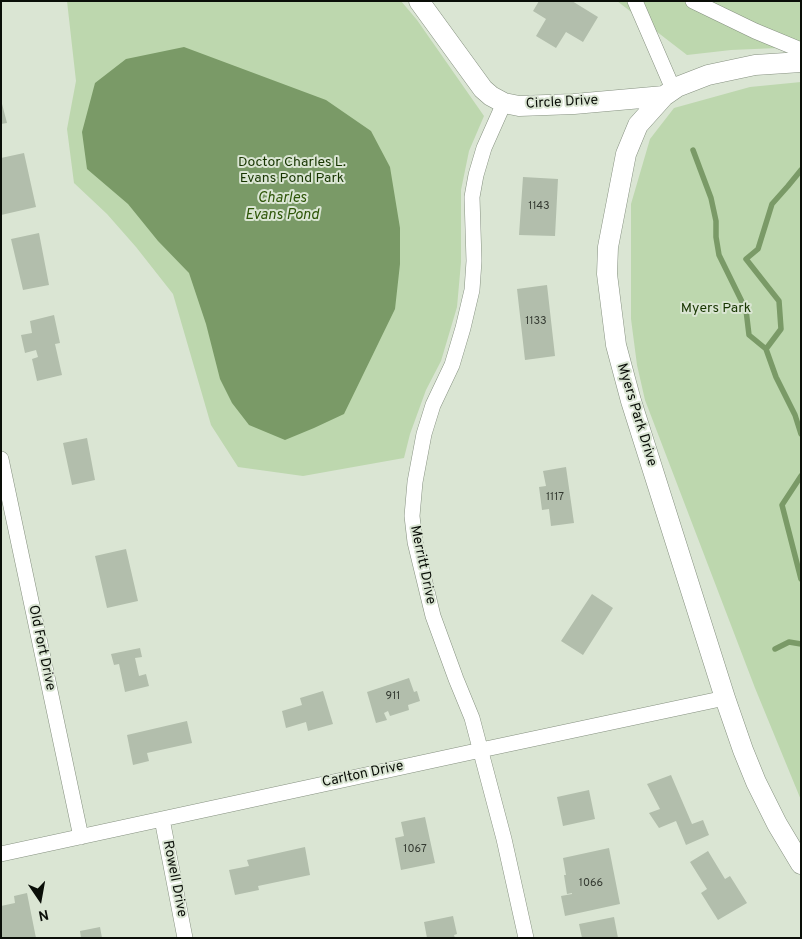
<!DOCTYPE html>
<html>
<head>
<meta charset="utf-8">
<style>
  body { margin:0 }
  #map { position:relative; width:802px; height:939px; overflow:hidden; background:#dae5d3; font-family:Overpass,sans-serif }
  canvas { display:block }
  .frame { position:absolute; inset:0; border:2px solid #0a0e08; pointer-events:none }
  .north { position:absolute; left:15px; top:874px; width:50px; height:50px; -webkit-text-stroke:4px #dae5d3; paint-order:stroke; rotate:168deg; font-size:14px; font-weight:700; line-height:20px; text-align:center; color:#0a0e08 }
  .north::after { content:''; display:block; margin:auto; width:18px; height:22px; background:#0a0e08; clip-path:polygon(50% 0,100% 100%,50% 72%,0 100%) }
</style>
</head>
<body>
<div id="map">
<canvas width="802" height="939"></canvas>
<div class="frame"></div>
<div class="north">N</div>
</div>
<script>
const ctx = document.querySelector('canvas').getContext('2d');
ctx.lineJoin = 'round';
function paint(path, color) { ctx.fillStyle = color; ctx.fill(path, 'evenodd'); }
function stroke(path, color, width, dash) { ctx.strokeStyle = color; ctx.lineWidth = width; ctx.lineCap = dash ? 'butt' : 'round'; ctx.setLineDash(dash || []); ctx.stroke(path); }
function write(font, color, halo, rows, align = 'center') {
  ctx.font = font + ' Overpass,sans-serif'; ctx.lineWidth = 4; ctx.setLineDash([]); ctx.textBaseline = 'middle'; ctx.strokeStyle = halo; ctx.fillStyle = color; for (const [text, x, y, turn = 0] of rows) {
    ctx.save(); ctx.translate(x, y); ctx.rotate((+turn || 0) * Math.PI / 180); ctx.textAlign = isNaN(turn) ? turn : align; if (halo) ctx.strokeText(text, 0, 0); ctx.fillText(text, 0, 0); ctx.restore();
  }
}
const green = new Path2D(`
  M67,1H401L417,20L484,116L469,151L461,190V262L457,307L441,361L426,390L410,434L404,458L303,476L238,467L211,425L173,294L136,247L107,214L74,183L67,129L76,81Z
  M617,1H801V47L731,50L687,55Z
  M801,82V800L755,688L645,400L637,365L631,319V204L650,139L674,108L750,87Z`);
const water = new Path2D(`
  M184,47L326,100L371,131L390,167L400,228V264L395,309L344,414L314,428L285,440L249,425L232,403L220,379L206,324L189,273L158,241L128,204L87,169L82,132L95,83L126,59Z`);
const stream = new Path2D(`
  M693,150L711,198L716,221V237L719,255L746,310L749,335L766,349L776,377L795,415L801,434
  M766,349L781,329L779,301L746,259L758,249L772,204L788,186L801,170
  M801,476L782,505L801,579
  M775,649L789,642L801,644`);
const building = new Path2D(`
  M539,1H572L598,17L583,42L566,32L556,48L536,36L546,19L533,11Z
  M1,100L7,123L1,124Z
  M24,153L36,207L1,215V158Z
  M523,177L558,179L555,236L519,235Z
  M39,233L49,285L23,290L11,239Z
  M547,285L555,356L525,360L517,289Z
  M54,315L60,343L55,344L62,375L37,381L32,359L38,357L36,350L25,353L21,335L32,333L30,321Z
  M87,438L95,480L72,485L63,443Z
  M566,467L574,523L551,526L549,509L542,510L539,487L546,486L543,471Z
  M126,549L138,601L107,608L95,556Z
  M592,594L613,608L583,655L561,641Z
  M140,648L142,657L135,658L139,676L146,674L149,686L125,692L119,664L114,665L111,654Z
  M409,678L414,692L417,691L420,701L408,705L409,710L390,716L388,711L384,713L387,720L376,723L367,692Z
  M323,691L333,724L308,731L306,722L286,728L282,711L302,705L300,698Z
  M187,721L192,743L147,753L149,761L133,765L127,735Z
  M671,775L692,824L703,820L709,835L686,845L676,821L659,828L649,813L660,809L647,784Z
  M589,790L595,819L563,826L557,797Z
  M425,817L435,863L401,870L395,838L404,836L401,822Z
  M305,847L310,875L258,886L259,890L235,895L229,870L249,866L247,860Z
  M609,848L620,904L565,916L561,896L572,894V893L567,894L564,875H566L563,858Z
  M708,851L725,879L730,876L747,903L718,920L701,893L707,889L690,862Z
  M27,893L36,938H1V906L15,903L14,896Z
  M453,916L457,934L454,935L455,938H427L424,922Z
  M614,917L618,938H582L579,924Z
  M100,927L102,938H81L80,931Z`);
const minor = new Path2D(`
  M635,1L673,89
  M693,1L755,31L801,50
  M504,103L484,148L476,175L472,197L474,261L472,290L463,328L452,365L433,405L424,434L415,482L412,516L415,542L433,616L456,679L472,718L504,839L526,938
  M1,459L81,837
  M162,819L185,938
  M1,854L481,750L725,698`);
const tertiary = new Path2D(`
  M419,1L483,89L491,96L504,103L519,106L574,104L664,96
  M801,62L755,65L708,75L677,87L664,96L638,125L626,154L608,247L607,274L616,345L631,401L725,698L743,750L756,782L777,824L801,864`);
const numberNames = [
  ["1143",539,207],
  ["1133",536,322],
  ["1117",555,498],
  ["911",393,697],
  ["1067",415,850],
  ["1066",591,884]
];
const streetNames = [
  ["Circle Drive",562,103,-3],
  ["Myers Park Drive",636,415,73],
  ["Merritt Drive",422,565,78],
  ["Old Fort Drive",41,648,78],
  ["Carlton Drive",363,775,-12],
  ["Rowell Drive",174,879,79]
];
const parkNames = [
  ["Doctor Charles L.",292,163],
  ["Evans Pond Park",292,179],
  ["Myers Park",716,309]
];
const waterNames = [
  ["Charles",282,199],
  ["Evans Pond",282,216]
];
paint(green, '#bdd7ae');
paint(water, '#7a9a67');
stroke(stream, '#7a9a67', 5.5);
paint(building, '#b2beac');
stroke(minor, '#869180', 16);
stroke(tertiary, '#869180', 21);
stroke(minor, '#fff', 15);
stroke(tertiary, '#fff', 20);
write('11px', '#343a31', null, numberNames);
write('14px', '#0a0e08', '#dae5d3', streetNames);
write('14px', '#173500', '#dae5d3', parkNames);
write('italic 15px', '#2e5608', '#dae5d3', waterNames);
</script>
</body>
</html>
